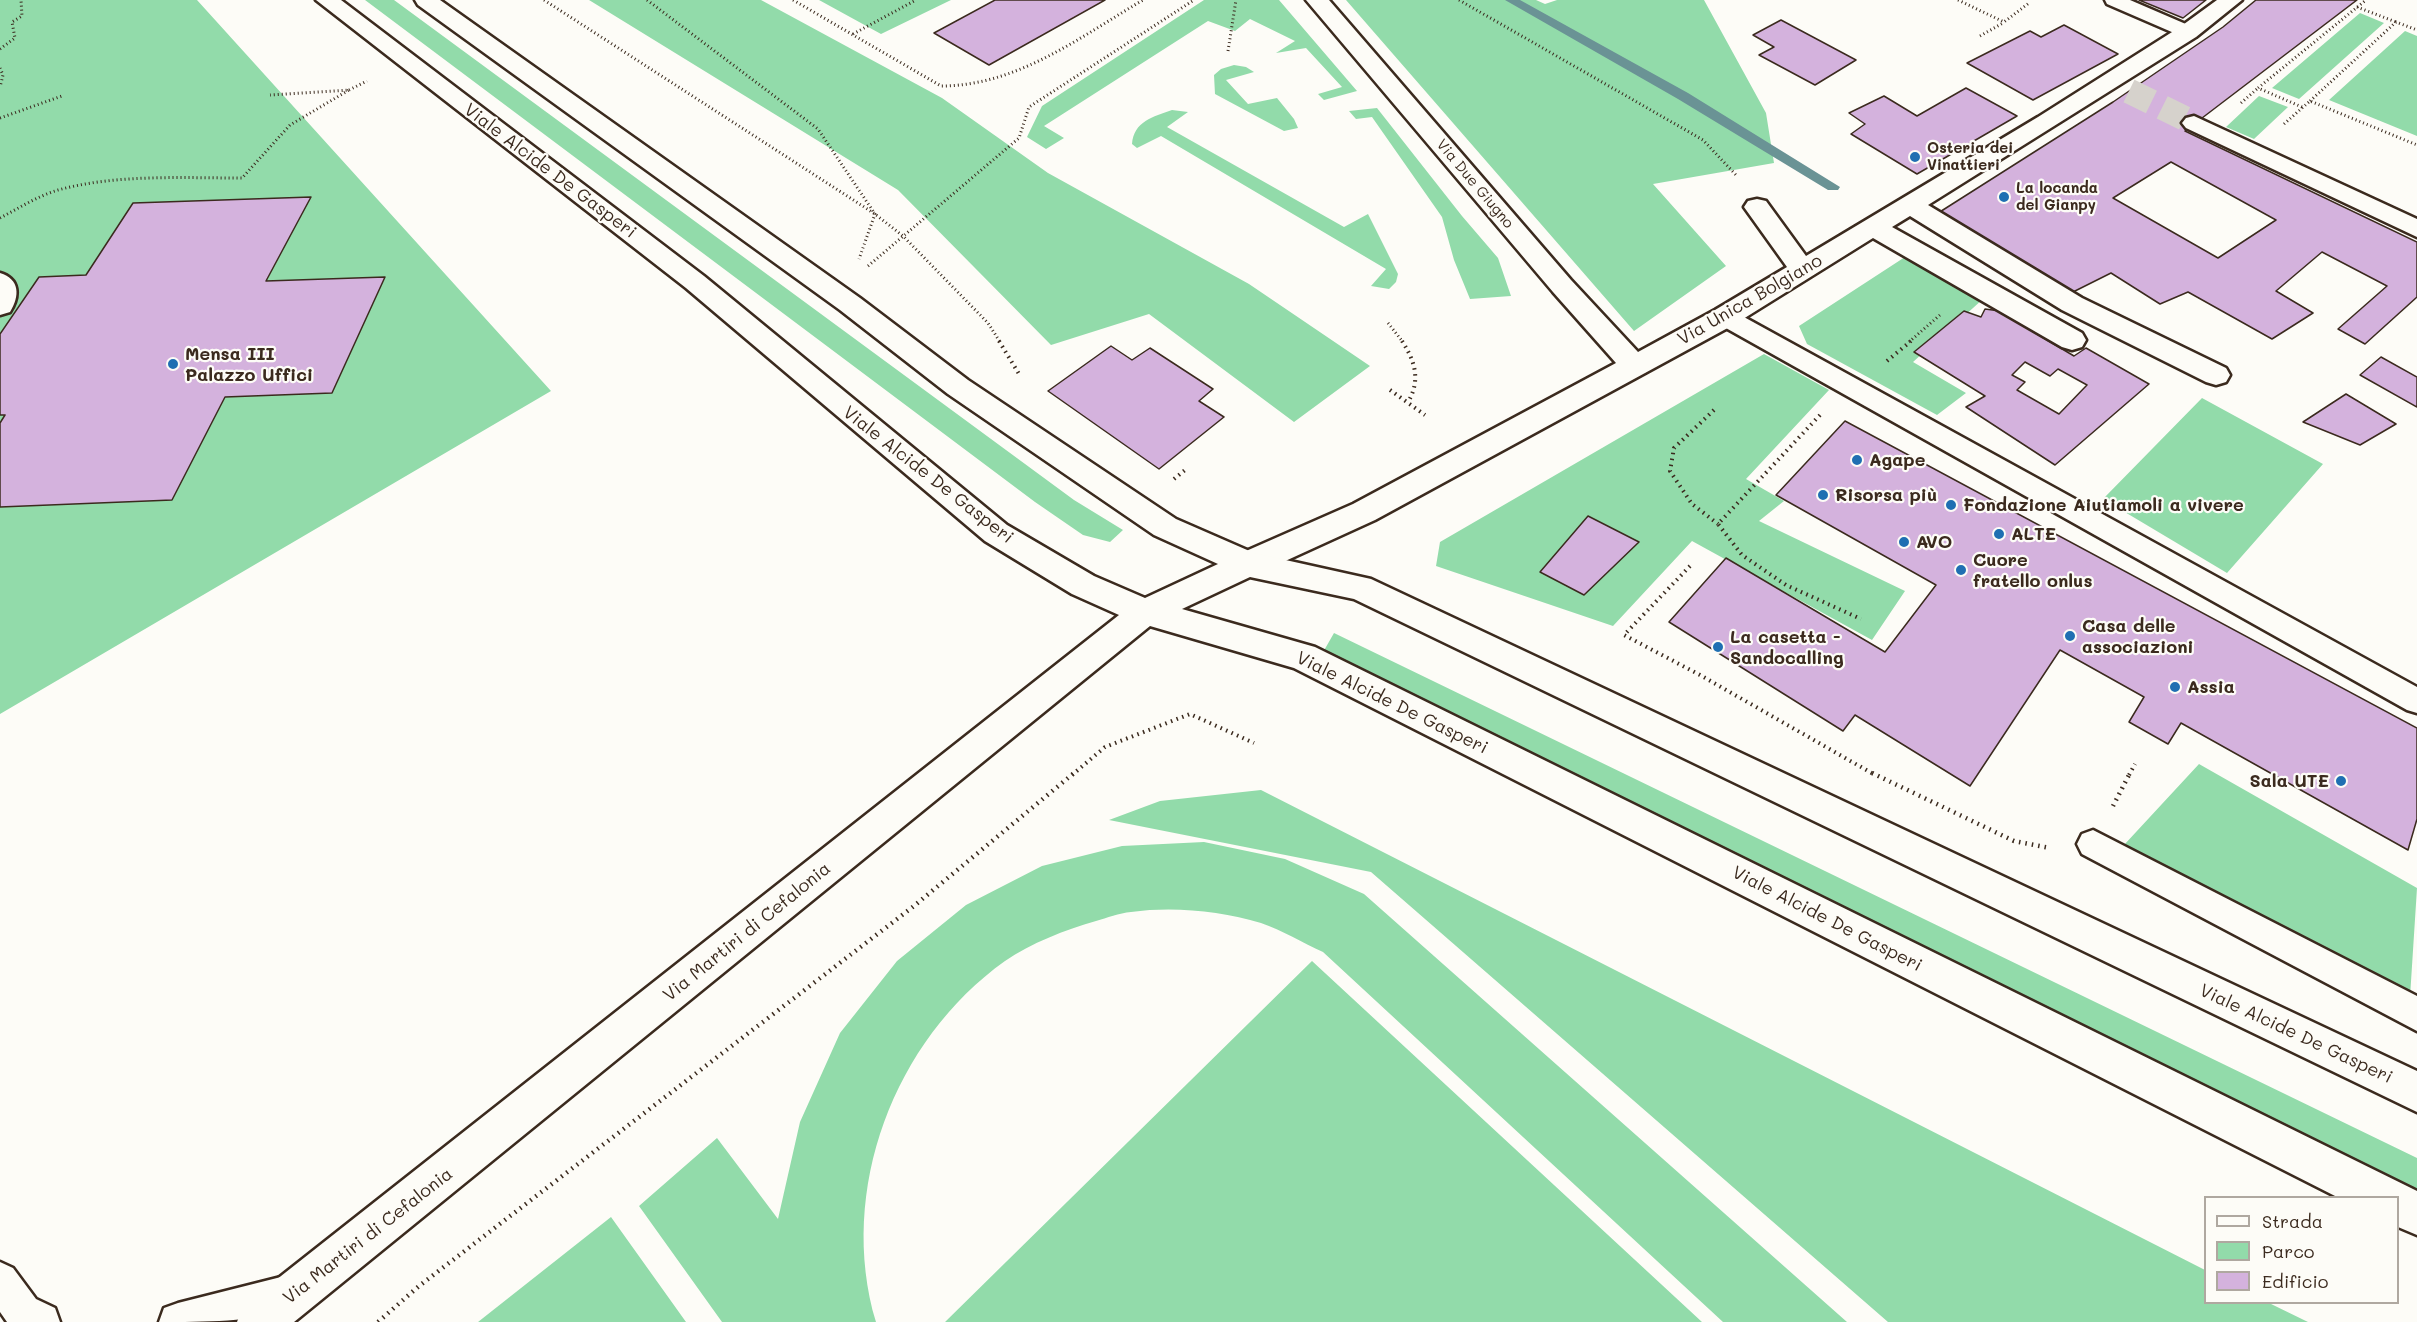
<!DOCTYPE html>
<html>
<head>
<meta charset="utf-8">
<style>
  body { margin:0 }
  #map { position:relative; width:2417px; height:1322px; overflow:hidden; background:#fdfcf7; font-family:Mali,sans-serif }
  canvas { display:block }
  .legend { position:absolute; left:2204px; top:1196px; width:195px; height:108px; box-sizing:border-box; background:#fdfcf7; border:2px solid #afa8a0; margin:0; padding:8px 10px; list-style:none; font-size:18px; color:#3b2a1e }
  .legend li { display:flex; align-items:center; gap:12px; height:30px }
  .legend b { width:30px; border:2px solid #afa8a0 }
</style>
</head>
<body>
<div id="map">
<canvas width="2417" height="1322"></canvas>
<ul class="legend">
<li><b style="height:8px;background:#fdfcf7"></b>Strada</li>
<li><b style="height:16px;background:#92dbaa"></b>Parco</li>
<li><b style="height:16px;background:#d4b2dd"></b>Edificio</li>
</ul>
</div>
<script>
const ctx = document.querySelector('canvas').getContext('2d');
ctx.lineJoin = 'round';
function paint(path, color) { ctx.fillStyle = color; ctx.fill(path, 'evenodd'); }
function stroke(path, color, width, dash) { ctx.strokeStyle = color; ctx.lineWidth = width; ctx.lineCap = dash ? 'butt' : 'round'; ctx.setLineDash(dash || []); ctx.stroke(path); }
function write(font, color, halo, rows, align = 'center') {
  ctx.font = font + ' Mali,sans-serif'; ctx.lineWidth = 4.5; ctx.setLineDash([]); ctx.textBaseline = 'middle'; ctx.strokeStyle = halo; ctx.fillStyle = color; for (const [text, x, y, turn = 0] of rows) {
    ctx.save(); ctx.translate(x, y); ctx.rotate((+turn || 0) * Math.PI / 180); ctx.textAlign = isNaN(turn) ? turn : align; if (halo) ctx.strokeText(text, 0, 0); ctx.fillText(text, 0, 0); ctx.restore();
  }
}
const green = new Path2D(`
  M0,0H197L551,391L0,714Z
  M365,0H394L1074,500L1123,530L1110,542L1083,535L1035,502Z
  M589,0H761L942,98L1048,173L1249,284L1370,366L1294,422L1149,314L1051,345L898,190Z
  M819,0H951L881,34Z
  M1204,0H1279L1357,91L1324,100L1318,94L1342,87L1306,48L1276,53L1295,41L1250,19L1235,31L1208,21L1044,126L1064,138L1046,149L1027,137L1042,106Z
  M1346,0H1536L1545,4L1557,0H1704L1766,113L1774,163L1653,184L1726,266L1634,331Z
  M2360,13L2384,23L2299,99L2272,88Z
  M2405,31L2417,36V136L2329,100Z
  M1234,65L1246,67L1254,72L1226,80L1248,104L1277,98L1294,119L1298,128L1284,131L1215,94L1214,75L1221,69Z
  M2259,96L2288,107L2254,139L2226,127Z
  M1377,108L1462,216L1498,258L1511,296L1470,299L1454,260L1442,217L1372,117L1356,119L1349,111Z
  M1172,110L1188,112L1167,127L1344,227L1368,214L1398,274L1396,282L1389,289L1371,286L1386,269L1161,136L1137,148L1132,144C1134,121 1153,117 1172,110Z
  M1905,257L1983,299L1913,362L1966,393L1937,415L1807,344L1799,326Z
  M1764,354L1829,390L1746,479L1784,501L1759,521L1905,591L1872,640L1692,541L1613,626L1436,566L1440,542Z
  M2202,398L2323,464L2227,573L2103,499Z
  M1334,633L2417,1158V1195L1322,654Z
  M2199,764L2417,888L2410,997L2124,845Z
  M1261,790L2205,1270L2206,1302L2269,1303L2308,1322H1888L1371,872L1109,820L1160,801Z
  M1204,842L1285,859L1364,894L1847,1322H1723L1323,952C1303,943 1282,930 1261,923C1221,911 1173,906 1131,912C1119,913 1107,918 1096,921C1065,930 1031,943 1005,961C894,1040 837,1191 876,1322H722L639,1206L717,1138L778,1219L800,1122L840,1033L897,961L966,905L1042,866L1122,846Z
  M1312,961L1702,1322H945Z
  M611,1217L686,1322H478Z`);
const stream = new Path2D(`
  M1505,0H1520L1688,93L1840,187L1838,190H1828L1678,99Z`);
const building = new Path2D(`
  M995,0H1105L989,65L934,33Z
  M2139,0H2206L2183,18Z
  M2256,0H2357L2185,131L2417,242V297L2365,344L2338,329L2387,286L2322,252L2276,291L2313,313L2272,339L2188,292L2160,304L2111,273L2067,295L1935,215L2113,102L2223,27ZM2171,162L2276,220L2218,258L2113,198Z
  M1781,20L1856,60L1815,85L1759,55L1774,47L1753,35Z
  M2064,25L2118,54L2033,100L1967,63L2030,31L2041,37Z
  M1966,88L2017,116L1917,174L1851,134L1865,124L1849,113L1884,96L1917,116Z
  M311,197L266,281L385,277L332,393L225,397L172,500L0,507V423L5,415H0V334L39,277L86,275L133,203Z
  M1985,309L2015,313L2032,331L2074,356L2086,348L2149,384L2055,465L1966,407L1985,396L1914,352L1964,311L1981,317ZM2025,362L2050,376L2058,369L2087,385L2059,414L2017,390L2025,382L2012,375Z
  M1111,346L1132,360L1150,348L1213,389L1199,401L1224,417L1159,469L1048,391Z
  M2381,357L2417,377V407L2360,375Z
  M2346,394L2396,424L2360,445L2303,422Z
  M1845,421L2417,728V819L2408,850L2181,723L2168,744L2129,722L2144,697L2060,650L1970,786L1855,715L1843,731L1669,622L1726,558L1885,652L1936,585L1776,495Z
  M1588,516L1639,542L1584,595L1540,572Z`);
const streetTunnel = new Path2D(`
  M2129,91L2194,123`);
const pathFar2 = new Path2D(`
  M544,0L875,214L903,236L988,323L1000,342
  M647,0L818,129L875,214L859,259
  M793,0L941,86C1017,86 1080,37 1143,0
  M1459,0L1703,140L1736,175
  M1958,0L2004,22L2029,3
  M2357,7L2396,22
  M853,34L916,0
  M1980,36L2003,23
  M0,49L15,38L12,22L22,16L21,0
  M1228,51L1236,0
  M0,68L3,75L0,87
  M349,90L367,81
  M2310,101L2396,22L2417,30
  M2241,103L2258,88
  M2302,107L2258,88L2366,0
  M0,118L62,96
  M2284,124L2310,101L2417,145
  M0,218C19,208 38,196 58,190C117,174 181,178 242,178L290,125L349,90L270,95
  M868,266L1019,138L1029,107L1194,0
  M1388,323L1403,342
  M1909,342L1940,315`);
const pathFar1 = new Path2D(`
  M999,341L1019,374
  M1402,341C1415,361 1421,380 1408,402
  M1887,361L1911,341
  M1390,390L1425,415
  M1714,410L1674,448L1670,471L1692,504L1718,524
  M1820,415L1718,524L1742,555L1786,585L1861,619
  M1174,479L1185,470
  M1690,566L1624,635L1700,675L1875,775
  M1072,775L1105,747L1190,714L1254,743
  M2129,775L2135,764`);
const path = new Path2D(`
  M1872,773L2014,841L2050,848
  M2113,806L2130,773
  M378,1322L419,1286L914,906L1074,773`);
const lane = new Path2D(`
  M2105,0H2130L2195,28L2198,32L2195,36H2181L2107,4Z
  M1725,309L1733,311L2417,687V713L2407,710L1717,323L1713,317L1717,311Z
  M2093,830L2417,996V1031L2082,854L2077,844L2082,834Z
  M0,1262L13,1268L36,1299L55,1308L60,1322H7L0,1312Z
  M281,1277L294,1283L300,1296L294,1309C251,1322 205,1322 159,1322L164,1308L178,1303Z`);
const street = new Path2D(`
  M1306,0H1329L1571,280L1638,352L1715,310L1787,267L1744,207L1748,201L1757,199L1766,201L1806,256L2038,117L2180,27L2217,0H2242L2196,37L1928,205L2082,298L2226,368L2230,375L2226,382L2216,385L2206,382L2062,310L1910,216L1892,227L2082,333L2086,340L2082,347L2072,350L2062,347L1873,238L1735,324L1375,520L1259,573L1248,576L1237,573L1232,564L1237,555L1353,504L1616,363L1553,292Z
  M2194,116L2417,219V237L2186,128L2182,123L2186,118Z
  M0,273C20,279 20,296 10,312L0,315Z`);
const secondary = new Path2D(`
  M316,0H341L704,276L1007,525L1094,576L1145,598L1218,564L1154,535L948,394L840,310L418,5L415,0H440L860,298L968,380L1176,519L1254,553L1371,579L2417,1071V1112L1354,599L1250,577L1182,609L1315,647L2413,1189L2417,1191V1235L2398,1227V1198H2339L1294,668L1150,626L294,1322H237L243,1306L1119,615L1072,594L985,541L686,288Z`);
const markers = [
  [1915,157,6,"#1f6fb2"],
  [2004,197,6,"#1f6fb2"],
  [173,364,6,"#1f6fb2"],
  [1857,460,6,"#1f6fb2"],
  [1823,495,6,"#1f6fb2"],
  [1951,505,6,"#1f6fb2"],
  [1999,534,6,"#1f6fb2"],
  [1904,542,6,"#1f6fb2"],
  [1961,570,6,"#1f6fb2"],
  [2070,636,6,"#1f6fb2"],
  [1718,647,6,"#1f6fb2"],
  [2175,687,6,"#1f6fb2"],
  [2341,781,6,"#1f6fb2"]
];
const farPoinames = [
  ["Osteria dei",1927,148],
  ["Vinattieri",1927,165],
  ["La locanda",2016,188],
  ["del Gianpy",2016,205]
];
const farStreetnames = [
  ["Via Due Giugno",1475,184,50]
];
const streetNames = [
  ["Viale Alcide De Gasperi",550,171,37],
  ["Via Unica Bolgiano",1750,300,-30],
  ["Viale Alcide De Gasperi",928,475,38],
  ["Viale Alcide De Gasperi",1392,703,26],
  ["Viale Alcide De Gasperi",1827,919,27],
  ["Via Martiri di Cefalonia",747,932,-39],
  ["Viale Alcide De Gasperi",2296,1034,25],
  ["Via Martiri di Cefalonia",368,1236,-38]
];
const poiNames = [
  ["Mensa III",185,354],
  ["Palazzo Uffici",185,375],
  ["Agape",1869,460],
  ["Risorsa più",1835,495],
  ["Fondazione Aiutiamoli a vivere",1963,505],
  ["ALTE",2011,534],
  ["AVO",1916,542],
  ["Cuore",1973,560],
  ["fratello onlus",1973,581],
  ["Casa delle",2082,626],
  ["associazioni",2082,647],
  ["La casetta -",1730,637],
  ["Sandocalling",1730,658],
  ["Assia",2187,687],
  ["Sala UTE",2329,781,"right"]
];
paint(green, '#92dbaa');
paint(stream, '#6a9395');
paint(building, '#d4b2dd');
stroke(building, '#3b2a1e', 1.5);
stroke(streetTunnel, '#d6d2cc', 25, [25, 12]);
stroke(lane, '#3b2a1e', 5);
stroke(street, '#3b2a1e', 5);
stroke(secondary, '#3b2a1e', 5);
stroke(pathFar2, '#3b2a1e', 3, [1, 3]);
stroke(pathFar1, '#3b2a1e', 4, [1.5, 4.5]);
stroke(path, '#3b2a1e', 4.5, [1.5, 5]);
paint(lane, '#fdfcf7');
paint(street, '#fdfcf7');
paint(secondary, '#fdfcf7');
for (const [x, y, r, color] of markers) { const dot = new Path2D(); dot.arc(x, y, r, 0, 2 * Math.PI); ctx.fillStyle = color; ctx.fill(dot); stroke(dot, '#fdfcf7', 2); }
write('bold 15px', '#3b2a1e', '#fdfcf7', farPoinames, 'left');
write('15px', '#3b2a1e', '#fdfcf7', farStreetnames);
write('18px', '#3b2a1e', '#fdfcf7', streetNames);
write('bold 18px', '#3b2a1e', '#fdfcf7', poiNames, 'left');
</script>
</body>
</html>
